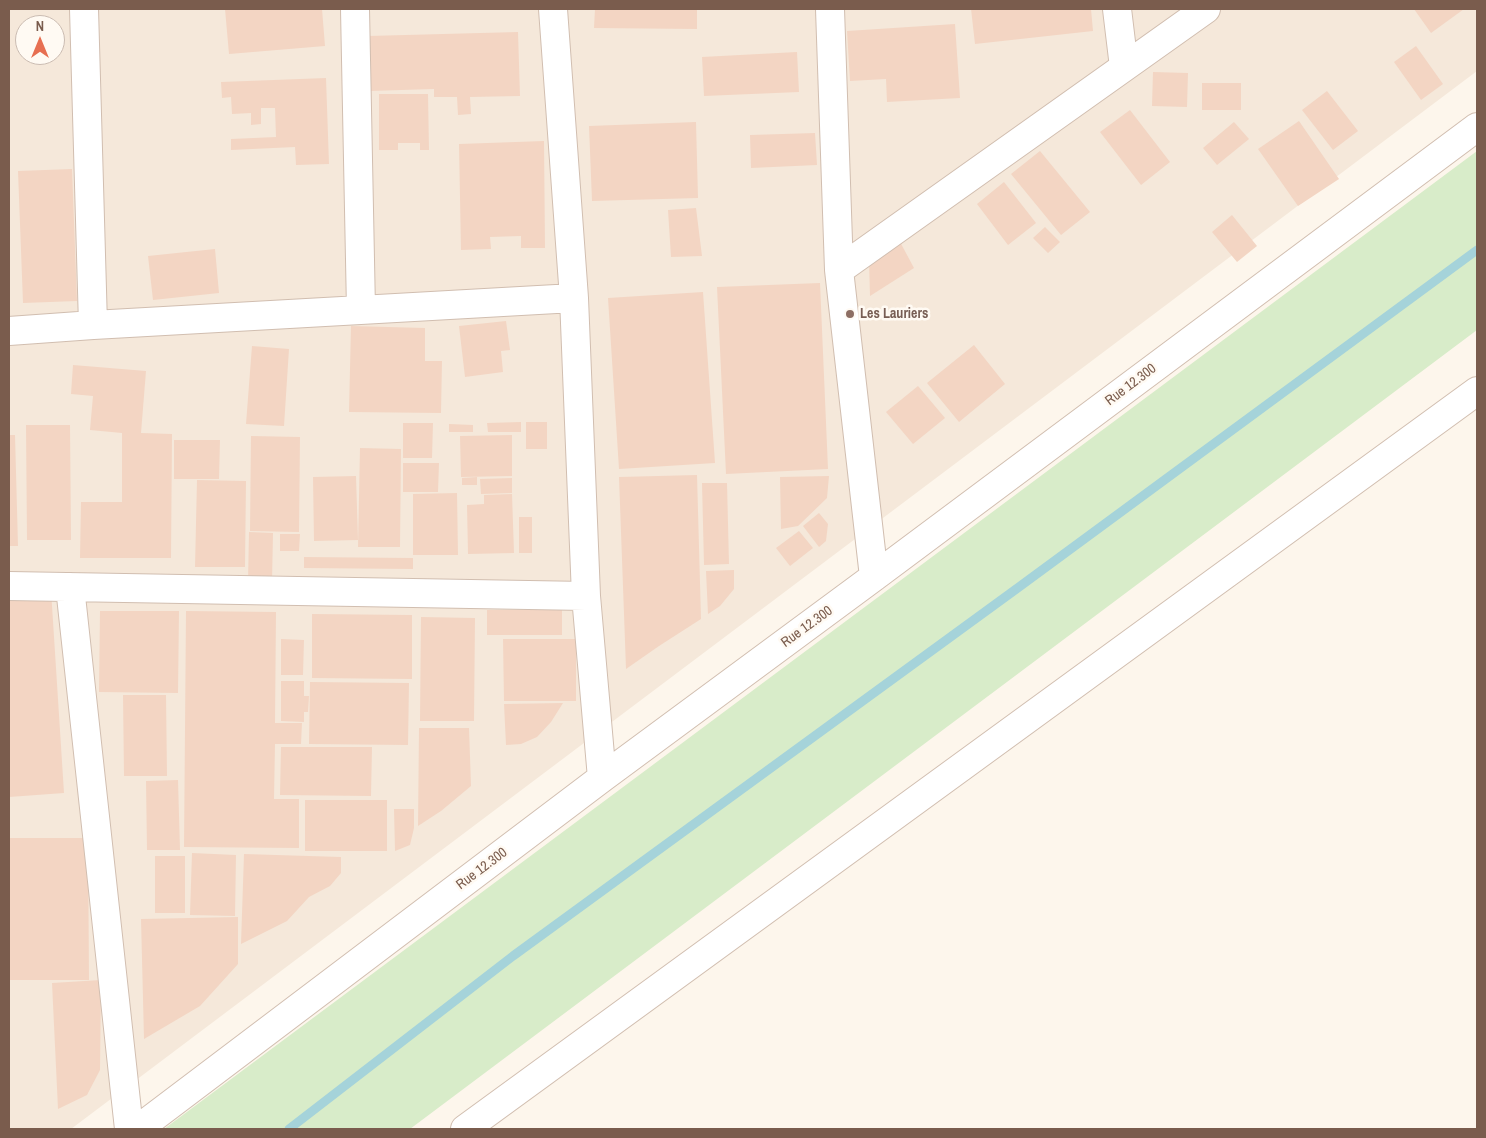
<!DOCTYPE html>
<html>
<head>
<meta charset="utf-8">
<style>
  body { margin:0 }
  #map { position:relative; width:1486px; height:1138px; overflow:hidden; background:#fdf6ec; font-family:"Archivo Narrow",sans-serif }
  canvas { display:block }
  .frame { position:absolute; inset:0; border:10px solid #7a5c4d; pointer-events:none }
  .north { position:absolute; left:15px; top:15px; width:50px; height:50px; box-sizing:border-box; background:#fffaf3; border:1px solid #cabbb1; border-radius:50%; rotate:0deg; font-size:14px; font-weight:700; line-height:20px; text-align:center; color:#7a5c4d }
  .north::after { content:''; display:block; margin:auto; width:18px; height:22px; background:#e76f51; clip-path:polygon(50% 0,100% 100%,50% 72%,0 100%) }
</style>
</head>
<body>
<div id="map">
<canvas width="1486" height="1138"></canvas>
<div class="frame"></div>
<div class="north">N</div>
</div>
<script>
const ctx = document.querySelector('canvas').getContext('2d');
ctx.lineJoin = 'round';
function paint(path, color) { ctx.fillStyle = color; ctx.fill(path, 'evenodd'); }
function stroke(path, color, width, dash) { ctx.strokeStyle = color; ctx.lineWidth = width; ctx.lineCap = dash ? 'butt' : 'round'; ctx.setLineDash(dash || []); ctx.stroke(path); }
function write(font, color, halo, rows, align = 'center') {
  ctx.font = font + ' "Archivo Narrow",sans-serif'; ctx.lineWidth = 5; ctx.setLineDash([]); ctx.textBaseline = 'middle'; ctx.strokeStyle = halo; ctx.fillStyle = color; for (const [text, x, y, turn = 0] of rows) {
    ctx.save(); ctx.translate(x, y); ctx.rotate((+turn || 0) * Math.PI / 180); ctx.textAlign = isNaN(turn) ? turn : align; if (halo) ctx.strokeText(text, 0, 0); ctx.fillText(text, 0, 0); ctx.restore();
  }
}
const residential = new Path2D(`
  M9,9H1477V71L71,1129H9ZM25,25H55V55H25Z`);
const green = new Path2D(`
  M1477,151V330L410,1129H164Z`);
const stream = new Path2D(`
  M289,1129L513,956L1019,587L1477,250`);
const building = new Path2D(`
  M225,9H322L325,46L229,54Z
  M595,9H697V29L594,28Z
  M971,9H1091L1093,31L975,44Z
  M1414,9H1464L1431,33Z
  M955,24L960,98L887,102L886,79L850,81L847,31Z
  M518,32L520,96L470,97L471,114L458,115L457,97H434V89L369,91L368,36Z
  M1416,46L1443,84L1421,100L1394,62Z
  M797,52L799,92L704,96L702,57Z
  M1153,72L1188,73L1187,107L1152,106Z
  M326,78L329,164L296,165L295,147L231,150V139L276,137L275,108H261V124L251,125V113L232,114L231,97L222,98L221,82Z
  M1202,83H1241V110H1202Z
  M1327,91L1358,131L1333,150L1302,110Z
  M379,94H428L429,150H420V143H398V150H379Z
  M1130,110L1170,162L1141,185L1100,132Z
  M1299,121L1339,179L1298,206L1258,149Z
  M696,122L698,198L592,201L589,126Z
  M1234,122L1249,139L1217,165L1203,148Z
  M815,133L817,165L751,168L750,135Z
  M544,141L545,248H521V236L490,237L491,249L461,250L459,144Z
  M1040,151L1090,212L1061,235L1011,174Z
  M72,169L77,301L23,303L18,171Z
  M1004,182L1036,223L1008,245L977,204Z
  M696,208L702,256L671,257L668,210Z
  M1232,215L1257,246L1237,262L1212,232Z
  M1045,227L1060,242L1048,253L1033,238Z
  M899,240L914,268L870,296L869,260Z
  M215,249L219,293L153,300L148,256Z
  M820,283L828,469L726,474L717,287Z
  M703,292L715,463L619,469L608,298Z
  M506,321L510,350L501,351L503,372L465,377L459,326Z
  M351,326L425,328V361H442L441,413L349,412Z
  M974,345L1005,384L959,422L927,383Z
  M252,346L289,349L284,426L246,424Z
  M73,365L146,371L141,433L172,434L171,558H80L81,502H122V433L90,430L93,396L71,394Z
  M918,386L945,418L913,444L886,412Z
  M521,422V432H488L487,423Z
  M526,422H547V449H526Z
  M403,423H433L432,458H403Z
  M449,424L473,425V432H449Z
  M26,425H70L71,540H27Z
  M9,435H15L18,546H9Z
  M512,435V476L461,477L460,436Z
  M251,436L300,437L299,532L250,531Z
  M174,440H220L219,479H174Z
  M360,448L401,449L400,547H358Z
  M403,463H439L438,492H403Z
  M697,475L701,619L659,646L626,669L619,477Z
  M356,476L358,540L314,541L313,477Z
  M829,476L827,498L798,526L781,529L780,477Z
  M477,477V485H462V478Z
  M512,478V493L481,494L480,479Z
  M197,480L246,481L245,567H195Z
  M702,483H727L729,564L704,565Z
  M457,493L458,555H413V494Z
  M512,494L514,553L468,554L467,505L484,504V495Z
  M819,513L828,524L826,541L819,547L803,526Z
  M519,517H532V553H519Z
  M799,531L813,548L790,566L776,548Z
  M249,532L273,533L272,582H248Z
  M280,534H300L299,551H280Z
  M304,557L413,558V569L304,568Z
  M734,570V589L720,606L708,614L706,571Z
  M51,590L64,793L9,797V592Z
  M487,610H562V635H487Z
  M100,611H179L178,693L99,692Z
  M186,611L276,612L275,723H302L301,744H275L274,799H299V848L184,847Z
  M312,614L412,615V679L312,678Z
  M421,617L475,618L474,721H420Z
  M281,639L304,640L303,675H281Z
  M503,639H576V701H504Z
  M281,681H304V696H309L308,712H304V722L281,721Z
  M310,682L409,683L408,745L309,744Z
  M123,695H166L167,776H124Z
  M563,703L551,722L537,737L521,744L506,745L504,704Z
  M419,728H469L471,786L441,811L418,826Z
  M281,747H372L371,796L280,795Z
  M178,780L180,850H147L146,781Z
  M305,800H387V851H305Z
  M394,809H414V828L410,845L395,851Z
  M9,838H88L89,980H9Z
  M192,853L236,855L235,916L190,915Z
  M244,854L341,857V873L330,886L309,897L287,921L241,944Z
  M155,856H185V913H155Z
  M238,917V964L200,1006L144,1039L141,919Z
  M101,980L100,1070L87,1095L58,1109L52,983Z`);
const minor = new Path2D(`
  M84,9L93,325
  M355,9L361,310
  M553,9L574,298L586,596L602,778
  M830,9L839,270L874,577
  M1117,9L1124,67
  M839,270L1206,9
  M9,331L93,325L574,298
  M9,586L586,596
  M70,587L129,1129
  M138,1129L602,778L874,577L1477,127
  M465,1129L1477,391`);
const markers = [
  [850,314,5,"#8d6e63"]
];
const educationNames = [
  ["Les Lauriers",860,314]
];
const streetNames = [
  ["Rue 12.300",1131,385,-37],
  ["Rue 12.300",807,627,-36],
  ["Rue 12.300",482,869,-37]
];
paint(residential, '#f5e8da');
paint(green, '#d8ecc9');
stroke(stream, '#a5d3da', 9);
paint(building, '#f3d5c3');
stroke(minor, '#d1beb0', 30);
stroke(minor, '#fff', 28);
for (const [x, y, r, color] of markers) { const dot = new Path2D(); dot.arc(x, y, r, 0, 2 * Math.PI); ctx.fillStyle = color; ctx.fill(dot); stroke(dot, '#fffaf3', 2); }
write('bold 14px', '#785e54', '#fffaf3', educationNames, 'left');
write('14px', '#7a5c4d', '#fffaf3', streetNames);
</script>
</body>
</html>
